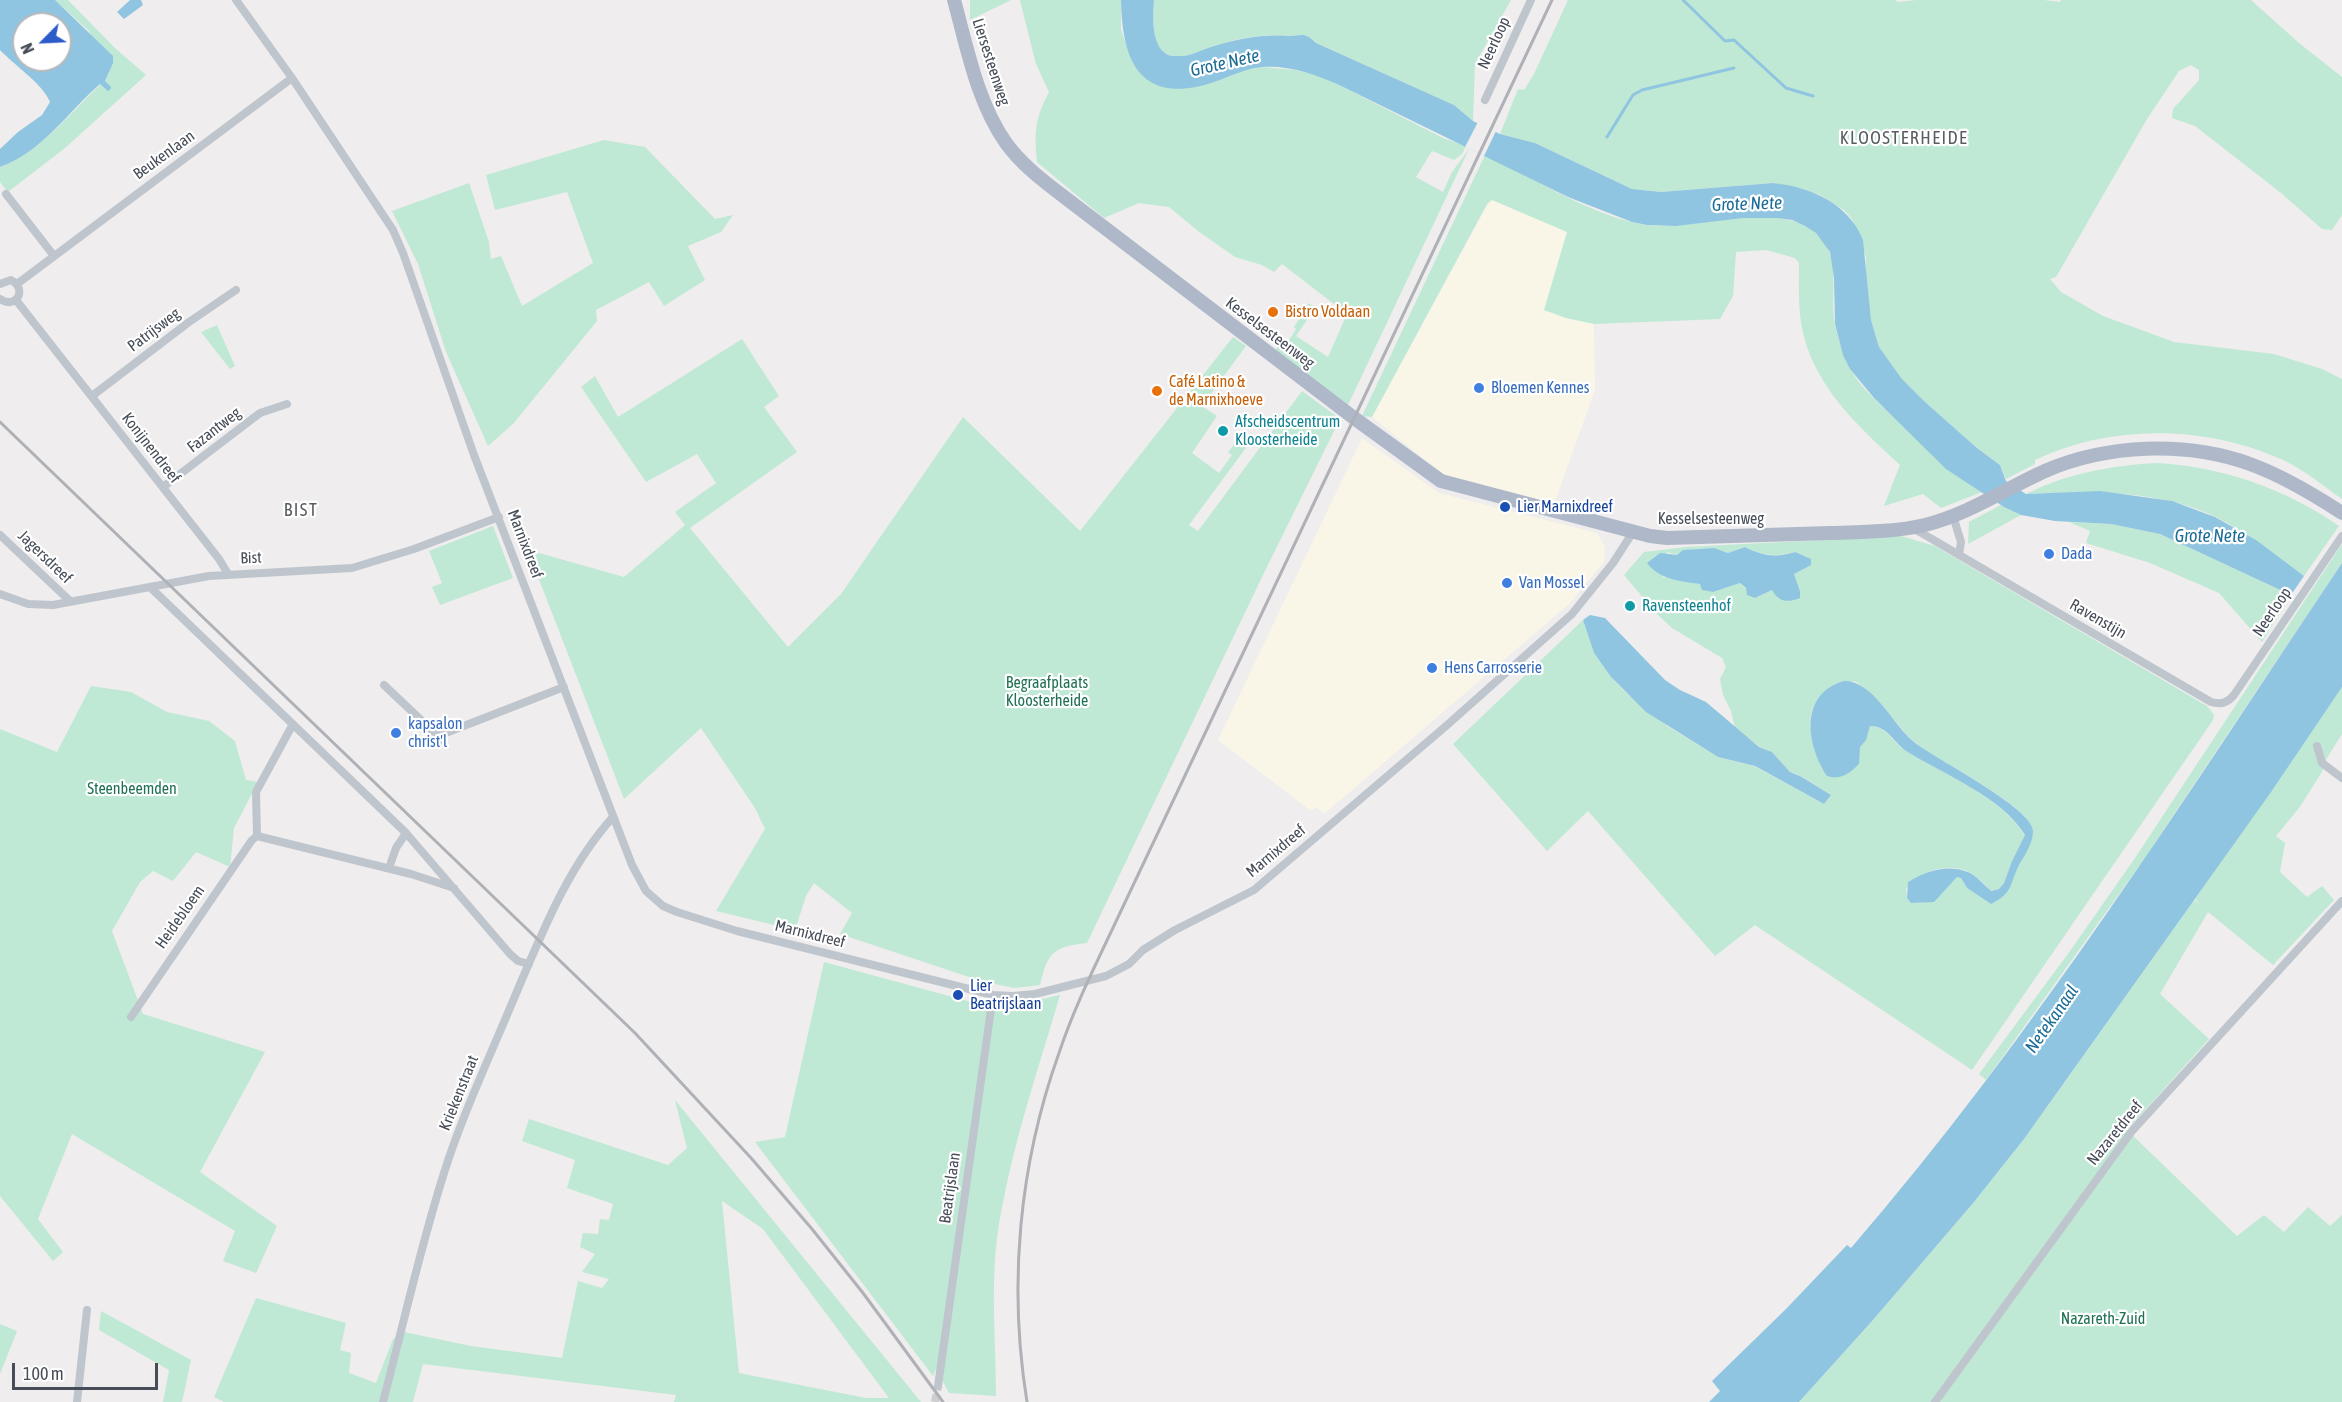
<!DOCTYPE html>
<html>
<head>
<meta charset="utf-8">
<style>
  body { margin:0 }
  #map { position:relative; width:2342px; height:1402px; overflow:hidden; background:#efeded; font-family:"Asap Condensed",sans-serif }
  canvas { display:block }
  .north { position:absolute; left:12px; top:12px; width:60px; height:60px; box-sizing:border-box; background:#fff; border:2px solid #b5b8bc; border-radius:50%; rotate:246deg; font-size:16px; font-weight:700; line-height:24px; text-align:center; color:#474d58 }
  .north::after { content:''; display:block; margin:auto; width:21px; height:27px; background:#2c5bca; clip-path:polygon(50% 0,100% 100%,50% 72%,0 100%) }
  .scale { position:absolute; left:12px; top:1363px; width:146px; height:27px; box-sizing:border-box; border:3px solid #474d58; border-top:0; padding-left:8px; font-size:18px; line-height:21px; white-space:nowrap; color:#474d58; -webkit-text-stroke:4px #fff; paint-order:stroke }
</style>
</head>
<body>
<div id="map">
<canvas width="2342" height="1402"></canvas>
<div class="north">N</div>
<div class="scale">100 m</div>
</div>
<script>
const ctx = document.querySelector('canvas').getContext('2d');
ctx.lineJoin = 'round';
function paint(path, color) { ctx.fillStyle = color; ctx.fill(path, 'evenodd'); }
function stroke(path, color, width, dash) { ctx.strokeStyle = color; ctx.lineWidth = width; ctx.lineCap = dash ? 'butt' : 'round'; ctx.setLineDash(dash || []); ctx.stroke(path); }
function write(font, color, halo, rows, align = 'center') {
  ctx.font = font + ' "Asap Condensed",sans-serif'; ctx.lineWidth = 4.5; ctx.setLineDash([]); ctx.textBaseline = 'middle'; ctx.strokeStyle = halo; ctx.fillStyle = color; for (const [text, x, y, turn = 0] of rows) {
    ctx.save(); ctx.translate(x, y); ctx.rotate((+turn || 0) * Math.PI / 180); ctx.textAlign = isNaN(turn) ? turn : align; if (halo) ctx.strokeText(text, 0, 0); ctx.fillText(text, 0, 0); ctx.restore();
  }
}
const commercial = new Path2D(`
  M1490,200L1502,203L1567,232L1544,310L1566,318L1594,324L1595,390L1554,504L1445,476L1372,417Z
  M1362,438L1439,493L1597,533L1605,547L1604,562L1569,604L1324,814L1316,807L1311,811L1218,740Z`);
const green = new Path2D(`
  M55,0H68L116,49L146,75L65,148L8,192L0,182V167C38,154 68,115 97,88L101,84H108L105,81L109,73L89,31Z
  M970,0H1011L970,20Z
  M1020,0H1121V30L1133,63L1216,80L1248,69L1263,67L1295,70L1316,75L1337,84L1443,138L1466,146L1462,154L1454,160L1432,151L1416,177L1443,192L1452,172L1469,149L1348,405L1275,351L1282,340L1287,343L1296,329L1294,327L1309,303L1315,308L1296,336L1328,357L1347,314L1282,264L1274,272L1262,265L1235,257L1198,231L1169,207L1139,203L1104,218L1037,162C1034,133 1035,118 1049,92L1036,64Z
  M1154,0H1511L1475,64L1473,121L1454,105L1316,43C1303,30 1300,38 1287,36C1262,33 1237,39 1213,46C1203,49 1193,55 1183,56C1177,56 1169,57 1164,53C1151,43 1153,15 1154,0Z
  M1568,0H1898L1895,1L1898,2L1916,0H2044L2060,2L2061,0H2251L2299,43L2342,77V215L2332,230L2322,229L2281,193L2195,126L2172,118L2173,109L2199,80V70L2191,65L2179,71L2147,119L2056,277L2050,279L2061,292L2103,316L2174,342L2274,354L2322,369L2342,379V499C2325,487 2308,473 2289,463C2211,425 2113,423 2035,460V464L2006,479L2000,465L1977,448L1924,401L1902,379L1879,347L1871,320L1866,280V257L1852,219L1844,210L1820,195L1807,190L1773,183L1661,192L1632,189L1535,143L1500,134L1518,89L1524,90L1534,74Z
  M604,140L645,147L715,219L733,215L721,232L688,246L705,280L664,306L649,282L596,310L597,321L513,424L488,446L446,352L418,264L392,211L469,183L489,242L491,259L501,256L522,306L593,263L567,192L495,210L486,175Z
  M1485,155C1534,178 1594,218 1648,225C1696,231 1778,199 1817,234C1843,257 1829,294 1835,325C1838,338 1844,355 1850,368C1862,393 1902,423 1923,442C1942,459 1960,479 1982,492L1941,508L1923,494L1884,506L1900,465C1858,426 1814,387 1802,328C1798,307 1799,284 1799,263L1795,258L1766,250L1736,252L1733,296L1720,319L1594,324L1566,318L1544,310L1567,232L1492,200L1487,204L1372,417L1362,416Z
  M217,325L235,366L230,369L201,332Z
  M1233,337L1246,346L1202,406L1217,416L1192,453L1219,473L1232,455L1228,452L1242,435L1251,441L1189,525L1198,531L1302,391L1340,419L1263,575L1087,943C1053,947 1048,952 1040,985L1015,988L984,982L840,934L852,913L814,883L806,896L795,930L716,911L765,829L755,808L701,728L624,799L530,556L539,553L624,577L685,525L675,512L716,483L697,454L646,482L581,387L595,376L618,417L742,339L779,396L764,407L797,452L690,528L788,647L841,594L963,417L1080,531Z
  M2157,463C2223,467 2284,488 2339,526L2304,576C2275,556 2248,533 2216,517C2158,489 2089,492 2026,494C2065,474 2113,465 2157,463Z
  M2001,505L2021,515L1968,544L1969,522Z
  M2069,522L2111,524L2160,534L2291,595L2262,642L2219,593L2150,563L2086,543L2090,531Z
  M493,526L513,578L440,605L432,587L442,583L429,551Z
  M1901,536L1935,546L2207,706L2214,715L2213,720L1972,1070L1755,925L1715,956L1588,811L1547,851L1453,744L1583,620L1594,653L1611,677L1625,692L1667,726L1718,757L1754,766L1824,804L1831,795L1803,777L1790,772L1772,752L1760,747L1735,728L1731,711L1723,695L1720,679L1726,667L1722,658L1672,628L1656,613L1624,575L1644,552L1686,547ZM1745,547C1763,556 1777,557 1795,552L1801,570L1794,574L1800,591L1772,590L1755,598L1740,583L1713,592L1703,590L1700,584L1663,577L1667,552L1677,555C1685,547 1718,547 1728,553ZM1854,681C1878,694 1892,720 1911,739C1920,747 1931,754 1941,760C1959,771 2029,809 2032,828C2036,848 2003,888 1991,904L1967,888L1961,878L1957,877C1943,889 1932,904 1912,903L1907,898L1906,889C1920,871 1946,862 1969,872C1977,876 1985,885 1991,891L1999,889L2004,883L2012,861L2025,836C2002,797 1943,774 1906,751C1892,742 1888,727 1870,726C1865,750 1842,757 1822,768C1814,747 1802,718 1819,698C1826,690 1844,685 1854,681Z
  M2342,544V563L2142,862L1986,1080L1979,1074L2070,951L2135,858Z
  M91,686L131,692L167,712L209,721L235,741L246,780L258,782L234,828L230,867L196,852L173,881L153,871L140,882L112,931L143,1014L265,1052L200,1172L277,1226L256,1273L223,1261L235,1231L72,1134L38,1219L63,1252L53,1261L0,1196V729L57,752Z
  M2342,687V734L2327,758L2322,772L2299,808L2276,836L2285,843L2280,872L2307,897L2322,886L2334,900L2273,965L2208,912L2160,994L2209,1039L2127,1130L2237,1236L2264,1215L2284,1232L2308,1207L2330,1226L2342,1215V1402H1799L1873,1320L1974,1202L2024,1139L2194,900L2200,904L2195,899Z
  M824,962L997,1009L1060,995C1039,1067 1014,1139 1001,1213C989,1272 996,1336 996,1396L949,1393L936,1369L933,1376L755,1142L785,1137Z
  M675,1100L921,1402H674L676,1395L423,1364L413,1402H224L214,1397L256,1298L346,1323L340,1350L351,1353L349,1373L376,1383L393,1339L404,1332L471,1346L562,1358L578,1281L602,1288L609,1279L582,1272L595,1254L580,1247L583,1233L598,1234L600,1219L609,1220L613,1204L567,1188L575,1160L522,1141L529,1119L668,1165L687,1148ZM722,1201L763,1229L889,1398H866L739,1373Z
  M101,1311L191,1360L182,1402H163L169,1370L99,1330Z
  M0,1324L17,1331L0,1374Z`);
const water = new Path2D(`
  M0,0H55L113,56V63L105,81L111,87L110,90L108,91L100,84C68,112 41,153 0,167V149L18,132L42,115L50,102C43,84 15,66 0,50ZM24,24H60V60H24Z
  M130,0H141L143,5L124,19L117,12Z
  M1121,0H1154C1153,15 1151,43 1165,53C1169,57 1177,56 1183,56C1193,55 1203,49 1214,46C1238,39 1262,34 1287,36C1300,37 1303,30 1316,43L1454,105L1473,121L1500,134L1535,143L1632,189L1661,192L1773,183C1811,187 1848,203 1863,240L1871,320L1879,347L1902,379L1924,401L1977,448L2000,465L2006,481L2026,494L2100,491L2172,501L2215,517L2256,540L2304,576L2291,595L2160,534L2111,524L2055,521L2021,515L2004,507L1946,469L1874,398L1850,369L1843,355L1835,324L1834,278L1830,252L1816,233L1805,226L1792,220L1777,218H1743L1676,226L1647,225L1632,222L1568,197L1337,84C1314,74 1288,65 1262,67C1239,69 1219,83 1196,87C1133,99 1122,49 1121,0Z
  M1745,547C1763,556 1776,558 1795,552L1811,559V565L1794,574L1800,591V598C1787,603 1779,602 1772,590L1755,598L1747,595L1746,588L1740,583L1713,592L1702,590L1700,584C1680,581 1660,580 1647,563L1660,553L1677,555L1683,550L1714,548L1728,553Z
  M2342,563V687L2271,792L2024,1139L1974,1202L1873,1320L1799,1402H1709L1720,1391L1712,1381L1786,1309L1847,1245L1851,1248C2035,1035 2186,796 2342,563Z
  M1590,615L1605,618L1665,680L1680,690L1706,702L1759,747L1772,752L1790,772L1802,777L1831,795L1824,804L1755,766L1718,757L1646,712L1611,677L1594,653L1583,620Z
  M1844,681C1873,680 1893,725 1914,742C1935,759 2033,808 2033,831C2033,843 2025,855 2019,865C2009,885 2014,892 1991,904L1967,888L1961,878L1957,877L1934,902L1911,903L1907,898L1908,882C1927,871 1946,864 1968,872C1976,875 1984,885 1991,891L1999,889L2004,883L2012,861L2025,835C2002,797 1943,774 1906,751C1893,742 1888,726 1870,726L1866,740L1860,747L1859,764C1849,774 1841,780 1827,776C1806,744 1799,694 1844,681Z`);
const pier = new Path2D(`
  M1478,122L1496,131L1484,156L1465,147Z`);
const stream = new Path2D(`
  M1683,0L1725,41L1734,40L1786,88L1813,96
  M1607,137L1633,95L1642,90L1734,68`);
const streetTunnel = new Path2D(`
  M935,1402L938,1386`);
const street = new Path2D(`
  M236,0L292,78L393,230L403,253L474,455L632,865L646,891L663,906L677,912L737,931L993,995L1013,996L1035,994L1106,976L1129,964L1143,950L1175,930L1254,890L1446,726L1572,614L1613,563L1633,532
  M1485,100L1531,0
  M6,194L54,256
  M0,284L11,280C28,289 16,310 0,299
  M17,284L292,78
  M16,300L219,559L228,574
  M92,396L189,322L236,290
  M163,487L260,413L287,404
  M1953,516L1961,542L1959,555
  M1913,528L2211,702C2221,705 2227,703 2234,695L2342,536
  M0,535L70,601
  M150,587L406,833L510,954L518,961L529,964
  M0,594L28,604L53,605L209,576L352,568L414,549L499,517
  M384,685L438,736
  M439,744L438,736L564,687
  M2317,746L2322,763L2342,778
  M257,836L411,874L454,888
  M389,868L396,848L406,833
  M131,1017L252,840L257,836L256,792L293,724
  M938,1386L993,995
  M77,1402L87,1310
  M383,1402C403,1326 420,1248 444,1173C463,1113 491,1054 515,996C542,933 567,868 613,817
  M1935,1402L2132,1131L2342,901`);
const primary = new Path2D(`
  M954,0C967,47 977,102 1006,143C1021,164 1042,180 1063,196L1354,418L1441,481L1650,536L1667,538C1721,536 1776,535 1830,533C1862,532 1895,532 1925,525C1969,514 2005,489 2045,471C2107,444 2186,441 2250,464C2283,476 2313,494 2342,513`);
const rail = new Path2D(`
  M0,422L635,1033L752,1159L812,1229L863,1293L943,1402
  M1027,1402C1008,1285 1019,1165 1059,1053C1073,1011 1092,972 1111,932L1552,0`);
const markers = [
  [1273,312,6,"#e8710a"],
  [1479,388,6,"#3f7fe0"],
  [1157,391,6,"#e8710a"],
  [1223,431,6,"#0f9aa8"],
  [1505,507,6,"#1a4fb4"],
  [2049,554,6,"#3f7fe0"],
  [1507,583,6,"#3f7fe0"],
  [1630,606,6,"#0f9aa8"],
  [1432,668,6,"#3f7fe0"],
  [396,733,6,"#3f7fe0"],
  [958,995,6,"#1a4fb4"]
];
const streetNames = [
  ["Neerloop",1494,43,-65],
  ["Liersesteenweg",991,62,72],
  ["Beukenlaan",164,155,-36],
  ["Patrijsweg",154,330,-37],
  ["Kesselsesteenweg",1270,333,37],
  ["Fazantweg",214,430,-38],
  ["Konijnendreef",151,448,52],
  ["Kesselsesteenweg",1711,519],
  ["Marnixdreef",525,544,69],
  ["Jagersdreef",45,557,44],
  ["Bist",251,558,-2],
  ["Neerloop",2272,612,-56],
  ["Ravenstijn",2098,619,30],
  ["Marnixdreef",1276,851,-40],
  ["Heidebloem",180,917,-55],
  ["Marnixdreef",810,934,14],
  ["Kriekenstraat",459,1093,-68],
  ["Nazaretdreef",2115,1133,-51],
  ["Beatrijslaan",950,1188,-82]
];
const foodNames = [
  ["Bistro Voldaan",1285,312],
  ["Café Latino &",1169,382],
  ["de Marnixhoeve",1169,400]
];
const shopNames = [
  ["Bloemen Kennes",1491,388],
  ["Dada",2061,554],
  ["Van Mossel",1519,583],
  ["Hens Carrosserie",1444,668],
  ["kapsalon",408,724],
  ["christ'l",408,742]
];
const cultureNames = [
  ["Afscheidscentrum",1235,422],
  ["Kloosterheide",1235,440],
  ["Ravensteenhof",1642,606]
];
const transitNames = [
  ["Lier Marnixdreef",1517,507],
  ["Lier",970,986],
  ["Beatrijslaan",970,1004]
];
const parkNames = [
  ["Begraafplaats",1047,683],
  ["Kloosterheide",1047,701],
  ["Steenbeemden",132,789],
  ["Nazareth-Zuid",2103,1319]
];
const waterNames = [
  ["Grote Nete",1225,63,-13],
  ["Grote Nete",1747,204,-2],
  ["Grote Nete",2210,536],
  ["Netekanaal",2052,1019,-55]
];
const neighbourhoodNames = [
  ["KLOOSTERHEIDE",1904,138],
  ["BIST",301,510]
];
paint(commercial, '#f9f6e7');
paint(green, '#bfe9d5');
paint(water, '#90c5e1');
paint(pier, '#efeded');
stroke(stream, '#90c5e1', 3);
stroke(streetTunnel, '#cdcdcf', 8, [8, 4]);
stroke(street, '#bfc5cd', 8);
stroke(primary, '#afb8c9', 14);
stroke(rail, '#afb1b6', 3);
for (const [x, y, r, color] of markers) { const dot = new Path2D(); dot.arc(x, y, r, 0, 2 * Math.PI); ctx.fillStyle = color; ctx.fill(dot); stroke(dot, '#fff', 2); }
write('16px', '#474d58', '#fff', streetNames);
write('16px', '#c56008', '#fff', foodNames, 'left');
write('16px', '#366cbe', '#fff', shopNames, 'left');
write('16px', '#0d838f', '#fff', cultureNames, 'left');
write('16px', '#164399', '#fff', transitNames, 'left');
write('16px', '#207153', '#fff', parkNames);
write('italic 18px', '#1b6c97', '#fff', waterNames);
ctx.letterSpacing = '1.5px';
write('18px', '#5a5c61', '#fff', neighbourhoodNames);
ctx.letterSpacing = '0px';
</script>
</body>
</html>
